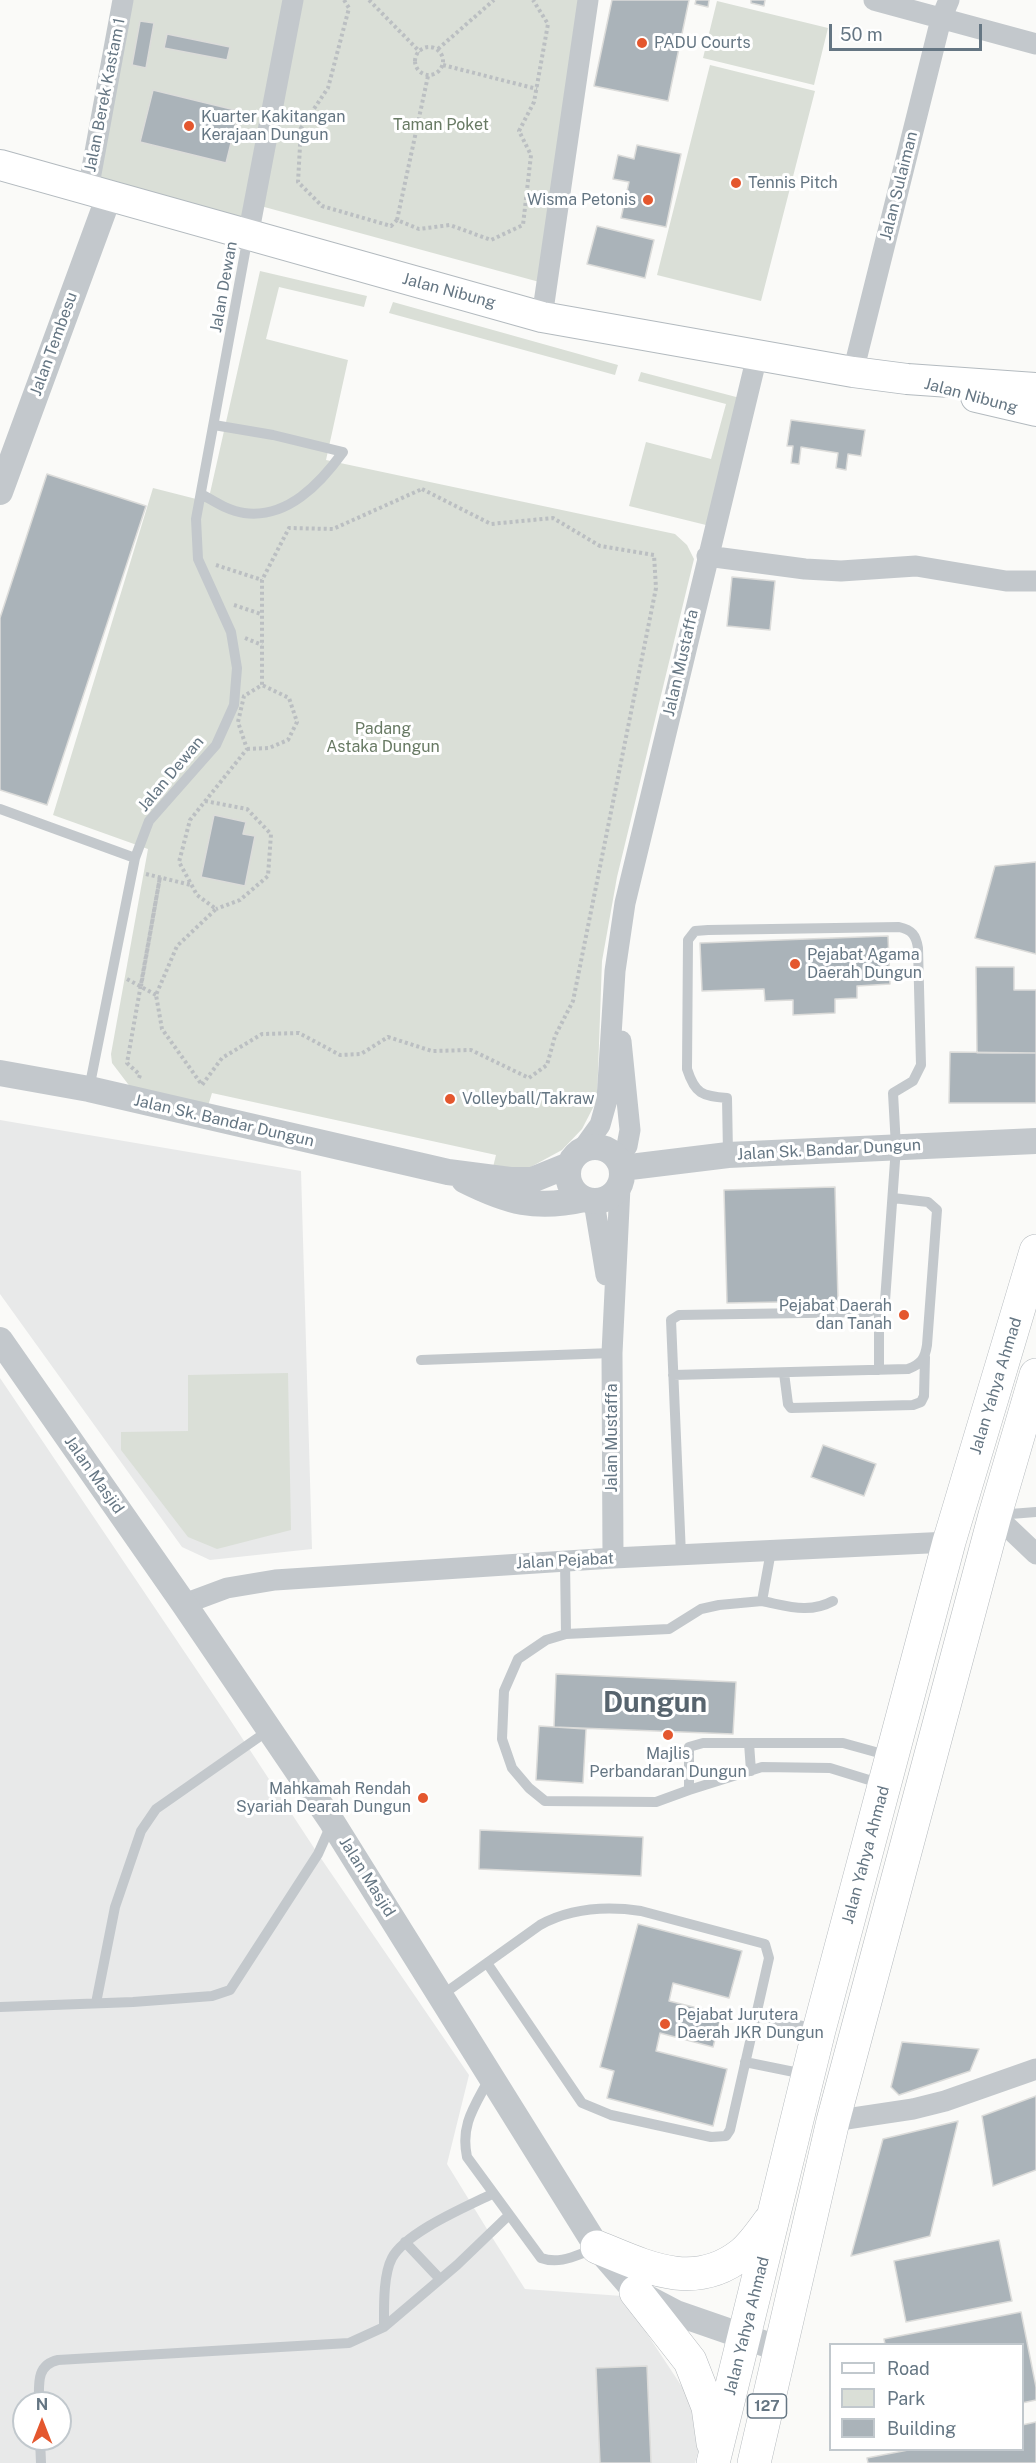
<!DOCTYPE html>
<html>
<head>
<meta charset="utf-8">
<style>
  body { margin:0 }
  #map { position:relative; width:1036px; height:2463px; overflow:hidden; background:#fafaf8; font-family:"Public Sans",sans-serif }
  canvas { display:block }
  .legend { position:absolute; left:829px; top:2343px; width:195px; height:108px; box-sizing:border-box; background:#fff; border:2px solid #c1c8cd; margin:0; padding:8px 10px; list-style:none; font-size:18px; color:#657683 }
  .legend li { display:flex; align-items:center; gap:12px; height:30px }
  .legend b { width:30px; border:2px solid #c1c8cd }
  .north { position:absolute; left:12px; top:2391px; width:60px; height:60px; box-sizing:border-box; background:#fff; border:2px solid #c1c8cd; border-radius:50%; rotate:0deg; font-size:16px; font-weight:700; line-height:24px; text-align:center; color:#657683 }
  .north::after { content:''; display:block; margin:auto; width:21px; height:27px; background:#e4572e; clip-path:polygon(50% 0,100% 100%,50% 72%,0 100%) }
  .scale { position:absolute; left:829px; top:24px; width:153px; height:27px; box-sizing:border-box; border:3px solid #657683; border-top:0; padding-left:8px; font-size:18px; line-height:21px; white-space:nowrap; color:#657683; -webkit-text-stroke:4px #fff; paint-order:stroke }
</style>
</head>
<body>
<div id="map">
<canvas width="1036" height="2463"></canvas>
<ul class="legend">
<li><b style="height:8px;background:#fff"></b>Road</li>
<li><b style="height:16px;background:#dadfd7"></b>Park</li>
<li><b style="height:16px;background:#aab3b9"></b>Building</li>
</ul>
<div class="north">N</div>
<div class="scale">50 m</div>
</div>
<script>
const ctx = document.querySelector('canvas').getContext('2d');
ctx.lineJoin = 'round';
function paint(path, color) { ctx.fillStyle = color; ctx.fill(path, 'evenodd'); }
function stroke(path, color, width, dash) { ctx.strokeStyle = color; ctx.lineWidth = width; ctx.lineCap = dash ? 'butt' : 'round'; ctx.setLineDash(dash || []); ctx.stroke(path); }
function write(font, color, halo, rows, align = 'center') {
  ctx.font = font + ' "Public Sans",sans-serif'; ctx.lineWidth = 6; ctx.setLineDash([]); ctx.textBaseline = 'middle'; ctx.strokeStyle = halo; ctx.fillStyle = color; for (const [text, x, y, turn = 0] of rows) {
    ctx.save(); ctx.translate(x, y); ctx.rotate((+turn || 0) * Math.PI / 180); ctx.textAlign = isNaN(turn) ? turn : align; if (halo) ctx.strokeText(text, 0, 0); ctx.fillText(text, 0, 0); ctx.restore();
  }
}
const built = new Path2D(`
  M0,1120L301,1171L312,1549L210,1560L182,1547L0,1294Z
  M0,1378L227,1715L318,1854L469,2075L447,2164L490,2234L525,2289L622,2296L706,2423L695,2463H0ZM24,2403H60V2439H24Z`);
const green = new Path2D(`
  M124,0H293L248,236L88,190Z
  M296,0H586L543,283L257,205Z
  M717,1L828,28L814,85L703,58Z
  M710,65L815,91L761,301L657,275Z
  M260,271L367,296L364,307L279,287L266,339L348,360L326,460L675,534L687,545L694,559L617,877L602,961L597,1100L582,1129L562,1150L527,1169L493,1167L496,1155L212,1093L208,1106L131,1088L112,1063L111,1054L148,849L53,815L153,488L208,502Z
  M393,302L618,365L615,375L389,313Z
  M641,372L740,398L706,525L629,506L646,442L711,459L726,404L638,381Z
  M288,1373L291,1530L217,1549L188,1537L121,1450V1432L188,1431V1375Z`);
const building = new Path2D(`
  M612,0H689L668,101L594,86Z
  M696,0H709L708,7L695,4Z
  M751,0H765L764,6L751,3Z
  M140,21L154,23L146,68L132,65Z
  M167,34L230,47L227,60L164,48Z
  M153,90L239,111L226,163L140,142Z
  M637,145L681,154L666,227L621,218L629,182L613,179L618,155L634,159Z
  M597,226L654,240L645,278L587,264Z
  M791,420L865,430L861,456L848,454L846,470L836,468L838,453L801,447L799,464L791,463L793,446H787Z
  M47,474L146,506L47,805L0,790V618Z
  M732,577L775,581L770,630L727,626Z
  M214,815L246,822L243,834L255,836L245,886L201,877Z
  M1036,862V954L975,938L995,866Z
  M888,936L890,984L857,986V998L835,999V1013L793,1015V1000L765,1001L764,989L702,991L700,943Z
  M976,967H1014V990H1036V1053H977Z
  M950,1052L1036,1053V1103H949Z
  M835,1187L838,1301L727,1303L724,1190Z
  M823,1445L876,1464L864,1496L811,1477Z
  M556,1674L736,1682L733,1734L554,1727Z
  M539,1726L586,1729L583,1783L536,1780Z
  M480,1830L643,1837L641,1876L479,1869Z
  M638,1924L742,1951L729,1998L673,1983L669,2001L722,2014L713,2047L660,2033L656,2051L727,2069L713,2126L607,2098L614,2071L600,2067Z
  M902,2042L979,2049L970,2071L899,2095L891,2087Z
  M1036,2096V2170L993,2186L982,2116Z
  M958,2121L930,2236L851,2256L883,2139Z
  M999,2240L1012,2301L906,2322L894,2261Z
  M1021,2312L1036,2387V2400L1022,2403V2344H885L884,2339Z
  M647,2366L651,2463H600L596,2368Z
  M1036,2422V2463H868L867,2458L908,2450H1022V2425Z`);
const path = new Path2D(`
  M344,0L349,8L328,88L301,128L298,182L322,206L391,226L397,220L419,229L450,225L491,240L523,225L531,155L519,131L534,102L548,24L533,0
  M369,0L420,52
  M415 61a14 14 0 1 1 28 0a14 14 0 1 1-28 0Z
  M438,49L494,0
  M443,65L537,89
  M397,220L428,76
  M422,489L491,524L553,518L600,546L654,555L656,588L573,1001L555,1036L547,1065L529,1078L471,1050L432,1051L388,1037L361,1054L340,1055L299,1033L262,1034L222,1058L202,1085L162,1029L156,995L177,946L216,909L197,895L179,862L190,820L247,749L238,722L244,696L262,685V580L289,528L333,529Z
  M216,565L262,580
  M234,605L261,614
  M245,638L262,645
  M247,749L269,748L288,740L297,722L289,698L262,685
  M205,801L247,809L271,834L268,876L240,900L216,909
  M146,874L191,885
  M127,979L156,995
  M139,1078L140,1075L127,1063L160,877L141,986`);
const service = new Path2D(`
  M201,494C214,501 228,511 244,513C287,519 320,484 343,452L273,435L214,425
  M0,809L135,858
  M89,1089L135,858L149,821L216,745L234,705L237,668L231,632L198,559L196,519L248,236
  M879,1308V1370
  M421,1360L612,1353
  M784,1373L788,1404L791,1408L913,1405L921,1402L924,1396L925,1357
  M673,1375L908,1369C921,1364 925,1359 927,1345L937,1210L928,1202L893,1198
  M998,1515L1036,1512
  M681,1555L671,1320L679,1315L868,1312L879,1308L885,1301L896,1147L893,1093L913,1081L921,1065L918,948C916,935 912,930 899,927L708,930L695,931L688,940L687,1069C695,1094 702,1096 727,1098L728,1154
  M565,1561L566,1634
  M762,1601C788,1606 809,1614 833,1601
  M749,1743L751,1771
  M882,1784L830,1768L762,1767L689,1790V1747L703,1743H843L890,1756
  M689,1790L656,1802L545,1801L529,1788L512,1768L502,1739L504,1691L518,1659L546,1640L566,1634L669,1629L701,1609L719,1605L762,1601L771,1551
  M442,1995L540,1925C571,1908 607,1906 641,1911L765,1944L769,1958L730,2130L726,2136L711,2137L611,2115L582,2103L487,1963
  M96,2003L115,1907L141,1831L156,1809L269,1730
  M0,2007L133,2002L212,1996L230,1990L318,1854L331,1825
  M756,2016L816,2029
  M745,2062L804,2074
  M490,2077C475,2106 460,2124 467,2157L541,2258C560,2265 576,2255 594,2249
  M405,2242L439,2278
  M384,2327C384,2307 383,2275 392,2258C406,2232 466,2207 492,2194
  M39,2403C39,2384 36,2365 58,2360L349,2343L384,2327L457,2265L508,2216
  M40,2439L41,2463`);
const minor = new Path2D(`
  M874,0L1036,44
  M88,190L123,0
  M248,236L293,0
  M542,317L588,0
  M853,372L941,19L949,0
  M707,556L805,569L841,571L916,566L1006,581H1036
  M582,1150L600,1125L607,1100L615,971L625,903L757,356
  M618,1159L627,1146L630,1130L621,1041
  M594,1202L606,1275
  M995,1515L1036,1554
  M613,1558L612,1353L620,1187
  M184,1604L227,1588L275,1580L613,1558L949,1542
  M833,2121L913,2109L945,2101L1036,2069`);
const tertiary = new Path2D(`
  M0,492L109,196
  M0,1073L89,1089L448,1172L510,1180H532L569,1165
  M568 1174a27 27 0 1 1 54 0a27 27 0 1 1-54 0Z
  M622,1168L728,1155L1036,1141
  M464,1180C508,1202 536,1210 584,1199
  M0,1340L184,1604L332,1822L597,2247L636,2292L676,2313L780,2349`);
const secondary = new Path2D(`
  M0,165L542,317L853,372L907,379L1036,388
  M976,397L1036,411`);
const primary = new Path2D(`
  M597,2247C646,2267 694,2292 742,2254C752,2246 761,2233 769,2222
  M636,2292L690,2361L708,2407L713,2443
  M713,2463L819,2030L949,1542L1036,1251
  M754,2463L833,2121L995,1515L1036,1375`);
const markers = [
  [642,43,6,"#e4572e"],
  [189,126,6,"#e4572e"],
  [736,183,6,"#e4572e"],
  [648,200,6,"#e4572e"],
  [795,964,6,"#e4572e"],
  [450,1099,6,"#e4572e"],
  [904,1315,6,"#e4572e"],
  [668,1735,6,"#e4572e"],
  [423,1798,6,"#e4572e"],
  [665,2024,6,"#e4572e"]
];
const shields = [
  [767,2406,39]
];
const shieldNames = [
  ["127",767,2406]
];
const poiNames = [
  ["PADU Courts",654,43],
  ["Kuarter Kakitangan",201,117],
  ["Kerajaan Dungun",201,135],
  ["Tennis Pitch",748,183],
  ["Wisma Petonis",636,200,"right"],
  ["Pejabat Agama",807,955],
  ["Daerah Dungun",807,973],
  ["Volleyball/Takraw",462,1099],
  ["Pejabat Daerah",892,1306,"right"],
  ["dan Tanah",892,1324,"right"],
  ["Majlis",668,1754,"center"],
  ["Perbandaran Dungun",668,1772,"center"],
  ["Mahkamah Rendah",411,1789,"right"],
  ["Syariah Dearah Dungun",411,1807,"right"],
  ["Pejabat Jurutera",677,2015],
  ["Daerah JKR Dungun",677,2033]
];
const streetNames = [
  ["Jalan Berek Kastam 1",105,95,-79],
  ["Jalan Sulaiman",899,186,-76],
  ["Jalan Dewan",224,287,-80],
  ["Jalan Nibung",449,291,15],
  ["Jalan Tembesu",54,344,-70],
  ["Jalan Nibung",971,396,15],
  ["Jalan Mustaffa",681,663,-77],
  ["Jalan Dewan",171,774,-50],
  ["Jalan Sk. Bandar Dungun",224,1121,13],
  ["Jalan Sk. Bandar Dungun",829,1150,-3],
  ["Jalan Yahya Ahmad",996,1386,-73],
  ["Jalan Mustaffa",612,1438,-90],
  ["Jalan Masjid",94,1475,55],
  ["Jalan Pejabat",565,1561,-3],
  ["Jalan Yahya Ahmad",866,1855,-75],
  ["Jalan Masjid",367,1877,58],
  ["Jalan Yahya Ahmad",747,2326,-76]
];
const parkNames = [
  ["Taman Poket",441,125],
  ["Padang",383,729],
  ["Astaka Dungun",383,747]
];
const townNames = [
  ["Dungun",655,1703]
];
paint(built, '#e8e9e9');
paint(green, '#dadfd7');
paint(building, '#aab3b9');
stroke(building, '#dcdcda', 1.5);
stroke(secondary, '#b3babf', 32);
stroke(primary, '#b5babe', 34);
stroke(path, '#bbbfc2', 4, [3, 3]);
stroke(service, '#c3c8cc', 10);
stroke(minor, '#c3c8cc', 21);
stroke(tertiary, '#c3c8cc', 26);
stroke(secondary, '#fff', 30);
stroke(primary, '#fff', 33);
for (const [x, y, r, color] of markers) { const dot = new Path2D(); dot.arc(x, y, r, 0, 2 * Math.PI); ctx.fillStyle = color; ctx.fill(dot); stroke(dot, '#fff', 2); }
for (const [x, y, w] of shields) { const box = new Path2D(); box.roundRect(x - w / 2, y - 12, w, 24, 4.5); ctx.fillStyle = '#fff'; ctx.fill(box); stroke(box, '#657683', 1.5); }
write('bold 15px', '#657683', null, shieldNames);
write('16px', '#657683', '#fff', poiNames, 'left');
write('16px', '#657683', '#fff', streetNames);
write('16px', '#687a64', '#fff', parkNames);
write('bold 28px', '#57646e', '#fff', townNames);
</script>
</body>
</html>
